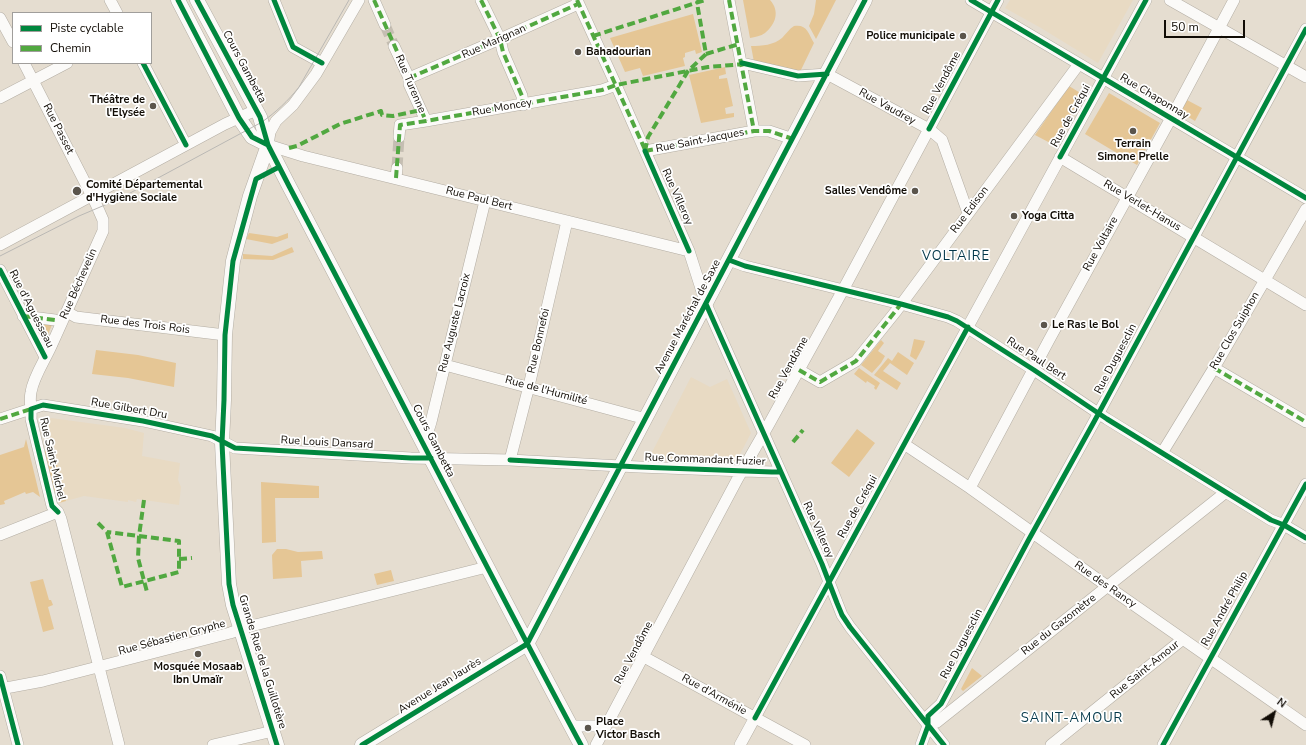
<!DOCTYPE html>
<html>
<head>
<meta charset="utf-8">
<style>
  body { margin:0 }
  #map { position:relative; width:1306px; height:745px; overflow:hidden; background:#e5ddd0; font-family:"Nunito Sans",sans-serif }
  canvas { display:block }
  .legend { position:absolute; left:12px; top:12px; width:140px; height:52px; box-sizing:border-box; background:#fff; border:1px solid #a09e9b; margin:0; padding:5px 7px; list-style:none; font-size:12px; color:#110c05 }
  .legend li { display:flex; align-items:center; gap:8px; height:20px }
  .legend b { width:20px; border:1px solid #a09e9b }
  .north { position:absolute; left:1254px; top:693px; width:40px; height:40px; -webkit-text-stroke:3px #fff; paint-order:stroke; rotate:36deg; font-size:11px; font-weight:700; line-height:16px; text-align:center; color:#110c05 }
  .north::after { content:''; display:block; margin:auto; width:14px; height:18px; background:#110c05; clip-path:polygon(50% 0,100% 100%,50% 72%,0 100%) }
  .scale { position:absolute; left:1164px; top:20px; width:81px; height:18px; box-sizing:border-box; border:2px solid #110c05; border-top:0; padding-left:5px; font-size:12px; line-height:14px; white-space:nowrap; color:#110c05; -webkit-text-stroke:3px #fff; paint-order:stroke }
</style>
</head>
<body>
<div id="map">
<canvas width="1306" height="745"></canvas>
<ul class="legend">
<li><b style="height:5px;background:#00873e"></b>Piste cyclable</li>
<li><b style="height:5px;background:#51a840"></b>Chemin</li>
</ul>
<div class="north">N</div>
<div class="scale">50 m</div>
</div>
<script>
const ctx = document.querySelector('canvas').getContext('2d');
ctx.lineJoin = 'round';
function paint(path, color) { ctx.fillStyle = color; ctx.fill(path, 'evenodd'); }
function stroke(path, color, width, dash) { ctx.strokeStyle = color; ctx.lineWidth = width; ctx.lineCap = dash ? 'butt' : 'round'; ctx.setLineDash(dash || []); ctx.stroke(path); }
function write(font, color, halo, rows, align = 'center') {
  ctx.font = font + ' "Nunito Sans",sans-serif'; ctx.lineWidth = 3.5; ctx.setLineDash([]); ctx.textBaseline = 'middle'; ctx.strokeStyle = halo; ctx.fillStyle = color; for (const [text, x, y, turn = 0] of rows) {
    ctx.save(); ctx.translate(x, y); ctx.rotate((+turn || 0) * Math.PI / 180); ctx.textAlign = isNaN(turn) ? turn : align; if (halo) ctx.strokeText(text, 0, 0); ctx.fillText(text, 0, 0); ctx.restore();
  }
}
const built = new Path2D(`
  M1010,0H1133L1098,63L1041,28L1005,8Z
  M691,377L710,387L727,379L751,433L736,462L649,458Z
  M51,418L125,428L144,433L142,456L180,463L178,480L181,487L179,505L137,499L136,502L128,500V502L84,496L66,501L46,423Z`);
const green = new Path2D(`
  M743,0H770C780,11 776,24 765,33C761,36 755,37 750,38Z
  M816,0H836L816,39L809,26L814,14Z
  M693,14L702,52L696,54L695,50L685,53V57L683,58L685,66L643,76L640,68L625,72L610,38Z
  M794,26C807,24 808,33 814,43L800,72L754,62L751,46C762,46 774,45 782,38C786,34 789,29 794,26Z
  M725,67L726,74L719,76V79L727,78L733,106L725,108L726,114L734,113V117L701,123L689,75Z
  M1069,86L1082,94L1054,145L1035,135Z
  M1109,93L1160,123L1137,165L1085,134Z
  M1187,100L1202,108L1195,121L1180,112Z
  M249,233L277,237L288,233V238L272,244L246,239Z
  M292,247L294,252L273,260L243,259V254L272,256Z
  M27,319L53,322L45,342L41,344Z
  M914,339L925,341L923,347L916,360L910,356Z
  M881,340L884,343L878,351L885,356L881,363L872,373L861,365Z
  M96,350L138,355L176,363L174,387L128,378L92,374Z
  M898,352L914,363L907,375L890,363L883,371L901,383L897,390L874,375L888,358L892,361Z
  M859,368L880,383L876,390L874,388L875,386L867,381L866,383L854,374Z
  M857,429L875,443L849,477L831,463Z
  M26,439L40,497L33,492L26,494L25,492L4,501L5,504L0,505V455L24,447Z
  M53,449L66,501L59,503L56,491L50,492L41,452Z
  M261,482L319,486V498H275L276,542L262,543Z
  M277,549H286L298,552L322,551L323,559L301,561L302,577L273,579L272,555Z
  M391,570L394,581L377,585L374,574Z
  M43,579L49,600H51L53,605L48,607L54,629L43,632L30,582Z
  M972,668L982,676L963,691L961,689Z`);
const minorTunnel = new Path2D(`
  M385,25L394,46
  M397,168L399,137`);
const minor = new Path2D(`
  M110,0L117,13
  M274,0L293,47L322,63
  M359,0L316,74L293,105L276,121L270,132L268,145L303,156L689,251
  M374,0L385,25
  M481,0L500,39L503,52L522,96L523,105
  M577,0L616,85L689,251L706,304L714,322L822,564L842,615L850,627L944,745
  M729,0L754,131
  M971,0L1306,198
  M1170,0L1306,77
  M0,18L13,42
  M394,46L409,78V84L426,121
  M24,63L96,204L103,220V231C86,268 70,305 53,342C46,359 34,375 31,392C29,402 32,410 31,419L52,506L58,512L61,519L119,745
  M143,63L186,145
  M742,63L798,76L827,74L929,129L942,140L968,213
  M409,78L500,39L578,4
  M0,98L67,63
  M399,137L400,125L426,121L602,90L616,85
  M645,151L754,131H769L793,139
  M1060,157L1306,305
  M396,178L397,168
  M0,245L225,124L256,110
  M729,260L745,266L901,304L948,317L957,321L1034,370L1107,419L1271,520L1284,525L1306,538
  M0,270L45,357
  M67,312L76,317L225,335
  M23,316L55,320
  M445,365L646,419
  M1214,368L1306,422
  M799,370L820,382L856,361L897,310L1079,64
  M0,419L43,405L143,421L212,436L235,448L411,458L510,460L639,467L772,472H780
  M424,444L431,422L485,201
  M904,444L970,488L1114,591L1306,725
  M1162,453L1214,368L1306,209
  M510,460L529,386L567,221
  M970,488L1049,340L1176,109L1234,0
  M0,535L58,512
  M644,657L805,745
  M0,676L18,745
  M0,689L43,681L230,633L247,627L487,567
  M571,726H606
  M928,726L937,722L1226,492
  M213,745L273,731
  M596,745L738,478L769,424L843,290L998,0
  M740,745L1146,0
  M921,745L928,726V716L941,704L1028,541L1095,420L1306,29
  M1051,745L1183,639
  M1163,745L1306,484`);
const major = new Path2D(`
  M178,0L239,118L252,137L268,145
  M197,0L260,117L268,145L289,186C387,372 482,560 581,745
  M268,145L250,196L233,261L225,335L224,400L222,443L229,584L233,605L277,745
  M527,644L865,0
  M362,745L527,644`);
const tram = new Path2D(`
  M0,256L79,216L119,199L262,122C276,112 288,101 299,87L349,0`);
const quiet = new Path2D(`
  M374,0L409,78V84L426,121
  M481,0L500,39L503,52L522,96L523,105
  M577,0L647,154
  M729,0L754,131
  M593,36L705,0
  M706,54L739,44
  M409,78L500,39L578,4
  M289,148L297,146L340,124L381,111L382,115L393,116L421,110
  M645,151L648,137L688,71L706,54L697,3L699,0
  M645,151L754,131H769L793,139
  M396,178L400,125L426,121L602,90L616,85L708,67L744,64
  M23,316L55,320
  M1214,368L1306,422
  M799,370L820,382L856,361L901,304
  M0,419L31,409V412
  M793,442L803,430
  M144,500L139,536L138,558L147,592
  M98,523L107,532L122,587L179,572V541L107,532
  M179,559L192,558`);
const cycleway = new Path2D(`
  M178,0L239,118L252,137L268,145
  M197,0L260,117L268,145L289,186C387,372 482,560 581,745
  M274,0L293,47L322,63
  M971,0L1306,198
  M143,63L186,145
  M742,63L798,76L827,74
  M929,129L998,0
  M645,151L689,251
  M1060,157L1146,0
  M729,260L745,266L901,304L948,317L957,321L1034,370L1107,419L1271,520L1284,525L1306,538
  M0,270L45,357
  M706,304L822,564L837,603L842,615L850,627L944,745
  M510,460L639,467L772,472H780
  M58,512L52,506L31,419V409L43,405L143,421L212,436L235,448L411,458H431
  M527,644L865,0
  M0,676L18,745
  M755,718L968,327
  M277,745L233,605L229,584L222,443L224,400L225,335L233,261L256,179L279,167
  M362,745L527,644
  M921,745L928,726V716L941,704L1028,541L1095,420L1306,29
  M1163,745L1306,484`);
const markers = [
  [963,36,4,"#5b554c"],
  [578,52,4,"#5b554c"],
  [153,106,4,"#5b554c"],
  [1133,131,4,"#5b554c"],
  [77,191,5,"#5b554c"],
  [915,191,4,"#5b554c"],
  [1014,216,4,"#5b554c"],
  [1044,325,4,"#5b554c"],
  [198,654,4,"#5b554c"],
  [588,728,4,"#5b554c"]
];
const poiNames = [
  ["Police municipale",955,36,"right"],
  ["Bahadourian",586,52],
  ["Théâtre de",145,100,"right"],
  ["l'Elysée",145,113,"right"],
  ["Terrain",1133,144,"center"],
  ["Simone Prelle",1133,157,"center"],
  ["Comité Départemental",86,185],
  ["d'Hygiène Sociale",86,198],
  ["Salles Vendôme",907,191,"right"],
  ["Yoga Citta",1022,216],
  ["Le Ras le Bol",1052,325],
  ["Mosquée Mosaab",198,667,"center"],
  ["Ibn Umaïr",198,680,"center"],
  ["Place",596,722],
  ["Victor Basch",596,735]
];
const streetNames = [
  ["Rue Marignan",494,42,-24],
  ["Cours Gambetta",244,67,62],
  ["Rue Vendôme",942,83,-62],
  ["Rue Turenne",410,84,67],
  ["Rue Chaponnay",1154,97,31],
  ["Rue Vaudrey",887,107,29],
  ["Rue Moncey",502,108,-10],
  ["Rue de Créqui",1071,116,-61],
  ["Rue Passet",58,129,63],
  ["Rue Saint-Jacques",700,141,-11],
  ["Rue Villeroy",677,197,66],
  ["Rue Paul Bert",479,199,14],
  ["Rue Verlet-Hanus",1142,206,31],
  ["Rue Edison",970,210,-53],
  ["Rue Voltaire",1101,244,-61],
  ["Rue Béchevelin",79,284,-66],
  ["Rue d'Aguesseau",31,309,63],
  ["Avenue Maréchal de Saxe",688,317,-62],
  ["Rue Auguste Lacroix",455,323,-76],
  ["Rue des Trois Rois",145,325,7],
  ["Rue Clos Suiphon",1235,331,-60],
  ["Rue Bonnefoi",539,341,-77],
  ["Rue Paul Bert",1036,359,33],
  ["Rue Duguesclin",1116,359,-62],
  ["Rue Vendôme",789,368,-61],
  ["Rue de l'Humilité",546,391,15],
  ["Rue Gilbert Dru",129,409,10],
  ["Cours Gambetta",433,441,63],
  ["Rue Louis Dansard",327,443,3],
  ["Rue Saint-Michel",52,459,77],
  ["Rue Commandant Fuzier",705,460,2],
  ["Rue de Créqui",858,507,-61],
  ["Rue Villeroy",818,530,66],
  ["Rue des Rancy",1105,585,35],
  ["Rue André Philip",1225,609,-61],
  ["Rue du Gazomètre",1059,625,-38],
  ["Rue Sébastien Gryphe",172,638,-15],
  ["Rue Duguesclin",962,644,-62],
  ["Rue Vendôme",634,653,-62],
  ["Grande Rue de la Guillotière",262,662,73],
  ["Rue Saint-Amour",1145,670,-39],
  ["Avenue Jean Jaurès",440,686,-32],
  ["Rue d’Arménie",714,695,29]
];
const quarterNames = [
  ["VOLTAIRE",956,257],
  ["SAINT-AMOUR",1072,719]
];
paint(built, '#e8dac3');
paint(green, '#e5c695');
stroke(minorTunnel, '#c5beb2', 11, [11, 5.5]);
stroke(minor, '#b3ada3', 12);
stroke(major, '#b3ada3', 15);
stroke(minor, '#fbfaf8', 11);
stroke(major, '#fbfaf8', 14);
stroke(tram, '#bab8b4', 1);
stroke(quiet, '#51a840', 4, [8, 4]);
stroke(cycleway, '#00873e', 5);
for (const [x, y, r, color] of markers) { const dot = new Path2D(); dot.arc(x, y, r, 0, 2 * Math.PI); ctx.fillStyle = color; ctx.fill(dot); stroke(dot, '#fff', 1.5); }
write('bold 11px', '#110c05', '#fff', poiNames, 'left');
write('11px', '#110c05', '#fff', streetNames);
ctx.letterSpacing = '1px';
write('13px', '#023749', '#fff', quarterNames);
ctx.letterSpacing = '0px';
</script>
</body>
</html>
